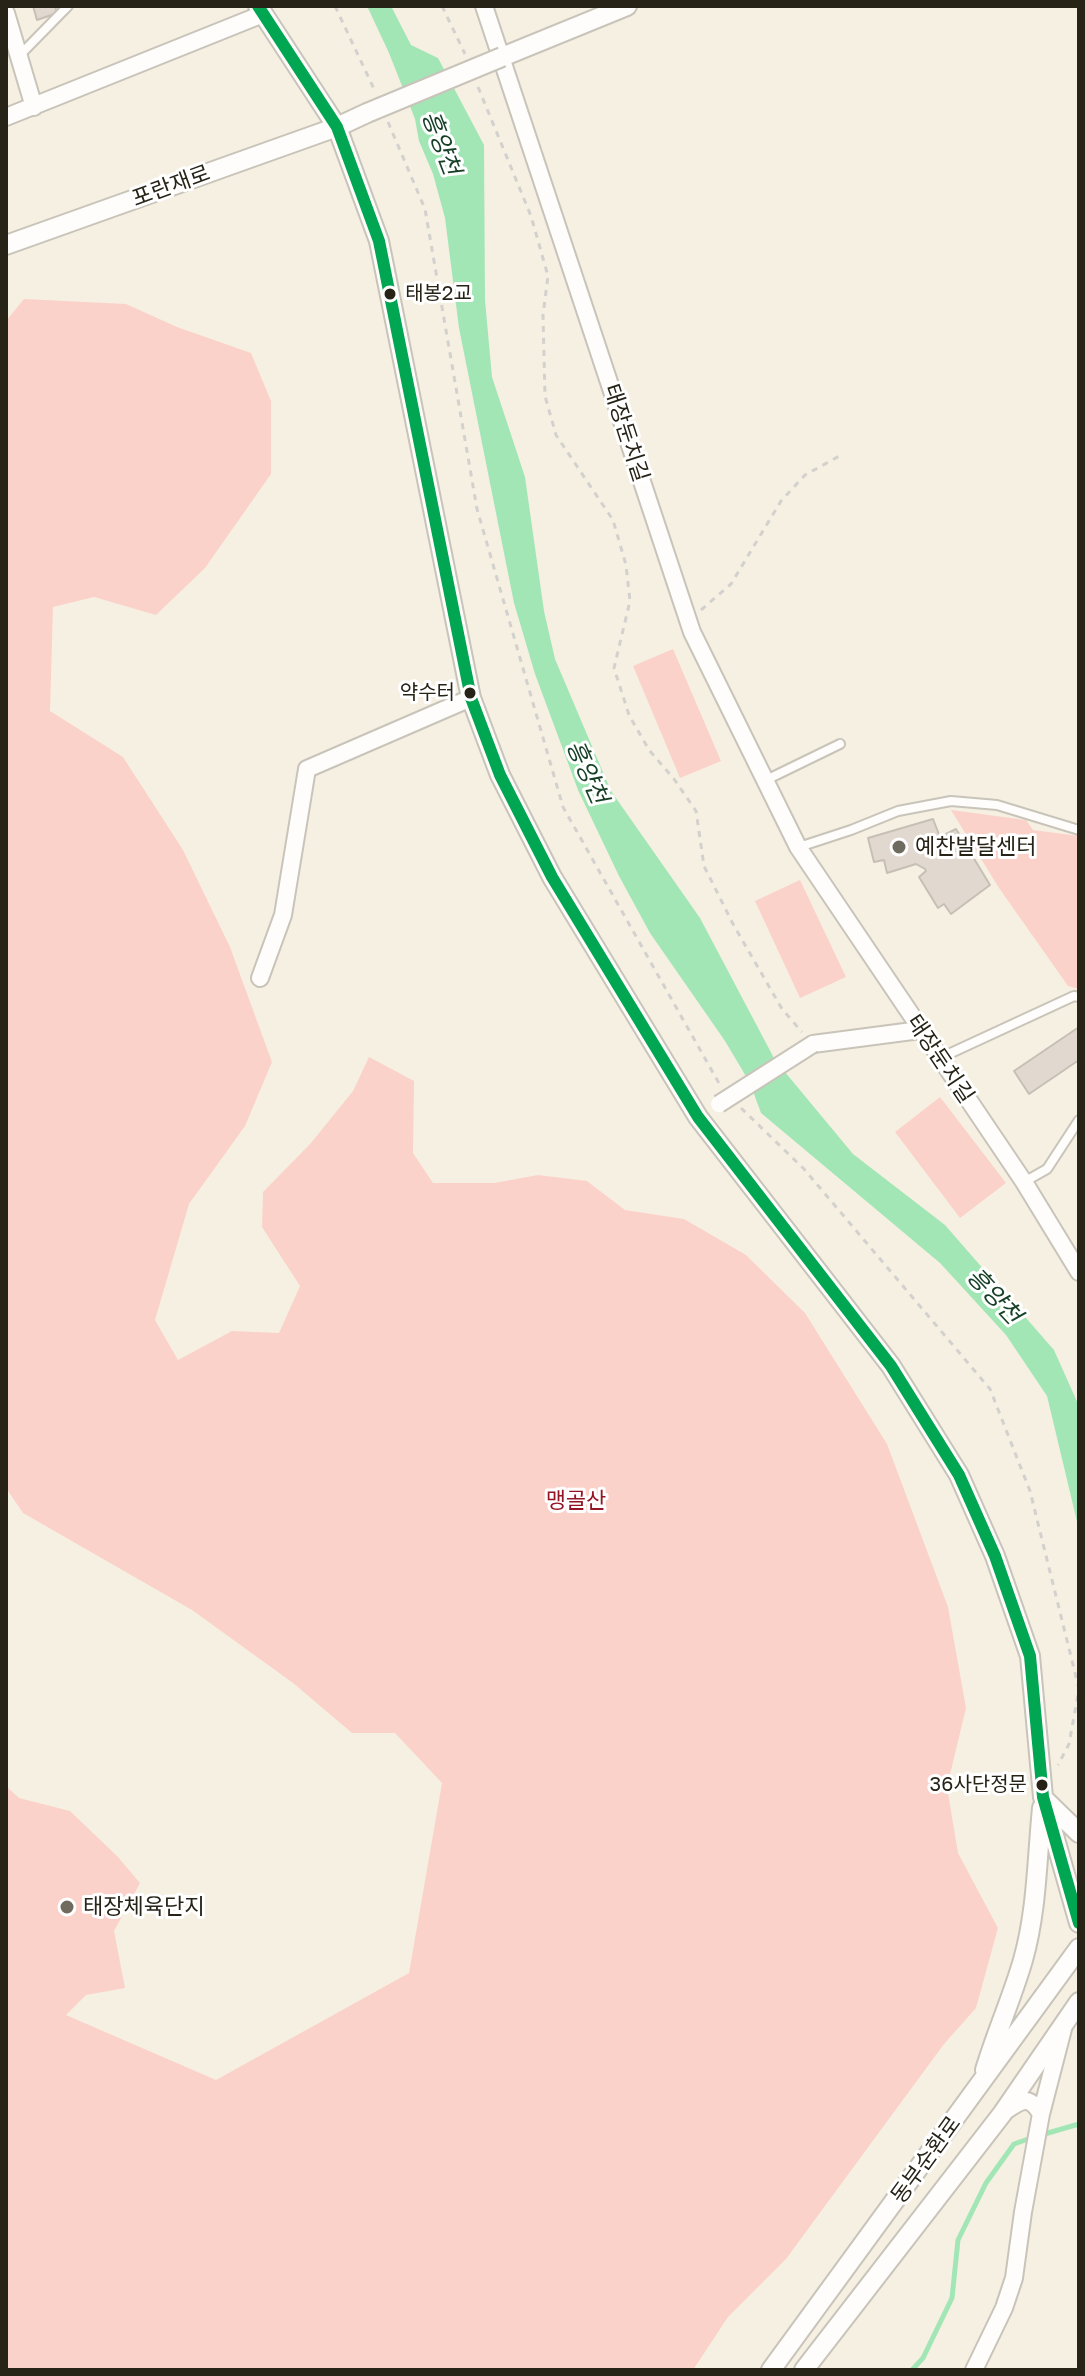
<!DOCTYPE html>
<html>
<head>
<meta charset="utf-8">
<style>
  body { margin:0 }
  #map { position:relative; width:1085px; height:2376px; overflow:hidden; background:#f6f0e3; font-family:"Golos Text",sans-serif }
  canvas { display:block }
  .frame { position:absolute; inset:0; border:8px solid #272317; pointer-events:none }
</style>
</head>
<body>
<div id="map">
<canvas width="1085" height="2376"></canvas>
<div class="frame"></div>
</div>
<script>
const ctx = document.querySelector('canvas').getContext('2d');
ctx.lineJoin = 'round';
function paint(path, color) { ctx.fillStyle = color; ctx.fill(path, 'evenodd'); }
function stroke(path, color, width, dash) { ctx.strokeStyle = color; ctx.lineWidth = width; ctx.lineCap = dash ? 'butt' : 'round'; ctx.setLineDash(dash || []); ctx.stroke(path); }
function write(font, color, halo, rows, align = 'center') {
  ctx.font = font + ' "Golos Text","Noto Sans KR",sans-serif'; ctx.lineWidth = 6; ctx.setLineDash([]); ctx.textBaseline = 'middle'; ctx.strokeStyle = halo; ctx.fillStyle = color; for (const [text, x, y, turn = 0] of rows) {
    ctx.save(); ctx.translate(x, y); ctx.rotate((+turn || 0) * Math.PI / 180); ctx.textAlign = isNaN(turn) ? turn : align; if (halo) ctx.strokeText(text, 0, 0); ctx.fillText(text, 0, 0); ctx.restore();
  }
}
const green = new Path2D(`
  M24,299L126,304L177,327L251,353L271,401V474L205,568L156,615L94,597L53,607L50,711L123,757L183,850L230,947L272,1062L245,1126L189,1204L155,1320L178,1360L232,1331L279,1333L300,1286L262,1227L263,1192L311,1143L353,1091L369,1057L414,1081L413,1153L433,1183H494L538,1175L587,1181L625,1210L684,1219L746,1255L805,1313L887,1444L948,1607L966,1708L947,1787L958,1853L998,1928L976,2008L944,2044L786,2259L728,2317L693,2370H6V1786L19,1798L70,1811L118,1857L140,1883L114,1931L125,1988L86,1995L66,2015L216,2080L409,1973L442,1783L395,1733H352L293,1683L192,1610L23,1513L6,1488V321Z
  M673,649L721,761L680,778L633,666Z
  M951,810L1026,820L1033,830L1079,836V989L1068,986L999,888Z
  M800,880L846,977L800,998L755,901Z
  M940,1097L1006,1183L960,1218L895,1132Z`);
const water = new Path2D(`
  M367,6H391L411,45L438,58L484,145L485,300L492,377L525,477L544,611L555,659L611,791L700,918L775,1060L853,1154L945,1225L1054,1350L1079,1406V1530L1047,1396L1006,1335L940,1263L761,1113L750,1083L725,1041L650,933L619,876L578,790L535,674L514,603L459,328L445,218L433,174L419,141L415,119L389,53Z`);
const stream = new Path2D(`
  M1041,2135L1079,2124
  M912,2370L923,2358L952,2298L958,2240L986,2183L1014,2144L1031,2138`);
const building = new Path2D(`
  M33,6H55L57,13L37,20Z
  M933,819L940,837L956,829L990,885L951,914L944,904L938,908L919,877L926,871L925,869L916,864L887,873L884,860L874,862L868,838Z
  M1079,1027V1060L1029,1094L1014,1071Z`);
const path = new Path2D(`
  M335,6L374,89
  M442,6L465,54
  M478,87L531,216L548,276L543,315L545,396L556,435L613,520L626,565L630,601L614,668L629,715L649,750L674,779L696,811L704,866L733,924L782,1009L802,1032
  M388,122L425,209L477,509L563,807L720,1085
  M701,610L731,584L781,501L805,475L843,454
  M741,1108L804,1169L990,1389L1030,1491L1079,1689L1069,1744L1058,1765`);
const service = new Path2D(`
  M19,56L68,6
  M764,781L840,744
  M799,847L851,830L898,811L951,801L997,805L1079,830
  M940,1058L1074,996L1079,997
  M1024,1182L1047,1169L1079,1120`);
const minor = new Path2D(`
  M484,6L692,632L798,847L1024,1182L1079,1272
  M6,13L34,107
  M6,117L263,14
  M260,978L283,915L307,769L471,698
  M813,1044L920,1030
  M1004,2112C1021,2100 1029,2094 1041,2114
  M974,2370L1004,2308L1014,2278L1023,2212L1041,2114L1063,2029`);
const tertiary = new Path2D(`
  M258,6L337,127L379,241L471,698L500,775L552,877L698,1117L891,1366L959,1475L995,1556L1030,1656L1043,1797L1079,1923
  M502,57L627,6
  M6,245L337,127L367,113
  M1044,1799L1079,1833
  M985,2070C996,2033 1012,1998 1023,1960C1037,1911 1037,1858 1042,1808
  M771,2370L1079,1948
  M804,2370L1002,2114L1079,2002`);
const minorBridge = new Path2D(`
  M719,1104L813,1044`);
const tertiaryBridge = new Path2D(`
  M367,113L502,57`);
const bus1 = new Path2D(`
  M258,6L337,127L379,241L471,698L500,775L552,877L698,1117L891,1366L959,1475L995,1556L1030,1656L1043,1797L1079,1923`);
const markers = [
  [390,294,7,"#272317"],
  [470,693,7,"#272317"],
  [899,847,8,"#6f6b5e"],
  [1042,1785,7,"#272317"],
  [67,1907,8,"#6f6b5e"]
];
const busNames = [
  ["태봉2교",405,294,"left"],
  ["약수터",455,693],
  ["36사단정문",1027,1785]
];
const streetNames = [
  ["포란재로",171,186,-20],
  ["태장둔치길",626,433,72],
  ["태장둔치길",940,1059,56],
  ["동부순환로",926,2160,-54]
];
const poiNames = [
  ["예찬발달센터",915,847],
  ["태장체육단지",83,1907]
];
const parkNames = [
  ["맹골산",576,1501]
];
const waterNames = [
  ["흥양천",441,143,69],
  ["흥양천",587,772,66],
  ["흥양천",994,1296,47]
];
paint(green, '#fbd2ca');
paint(water, '#a3e6b6');
stroke(stream, '#a3e6b6', 5);
paint(building, '#e1d9cf');
stroke(building, '#c7bfb5', 2);
stroke(service, '#c9c4b9', 12);
stroke(minor, '#c9c4b9', 20);
stroke(tertiary, '#c9c4b9', 22);
stroke(path, '#d3d1cd', 3, [6, 6]);
stroke(service, '#fefdfb', 8);
stroke(minor, '#fefdfb', 16);
stroke(tertiary, '#fefdfb', 18);
stroke(minorBridge, '#c9c4b9', 20, []);
stroke(tertiaryBridge, '#c9c4b9', 22, []);
stroke(minorBridge, '#fefdfb', 16);
stroke(tertiaryBridge, '#fefdfb', 18);
stroke(bus1, '#00a651', 12);
for (const [x, y, r, color] of markers) { const dot = new Path2D(); dot.arc(x, y, r, 0, 2 * Math.PI); ctx.fillStyle = color; ctx.fill(dot); stroke(dot, '#fff', 3); }
write('20px', '#272317', '#fff', busNames, 'right');
write('22px', '#272317', '#fff', streetNames);
write('22px', '#272317', '#fff', poiNames, 'left');
write('22px', '#931422', '#fff', parkNames);
write('italic 24px', '#184128', '#fff', waterNames);
</script>
</body>
</html>
